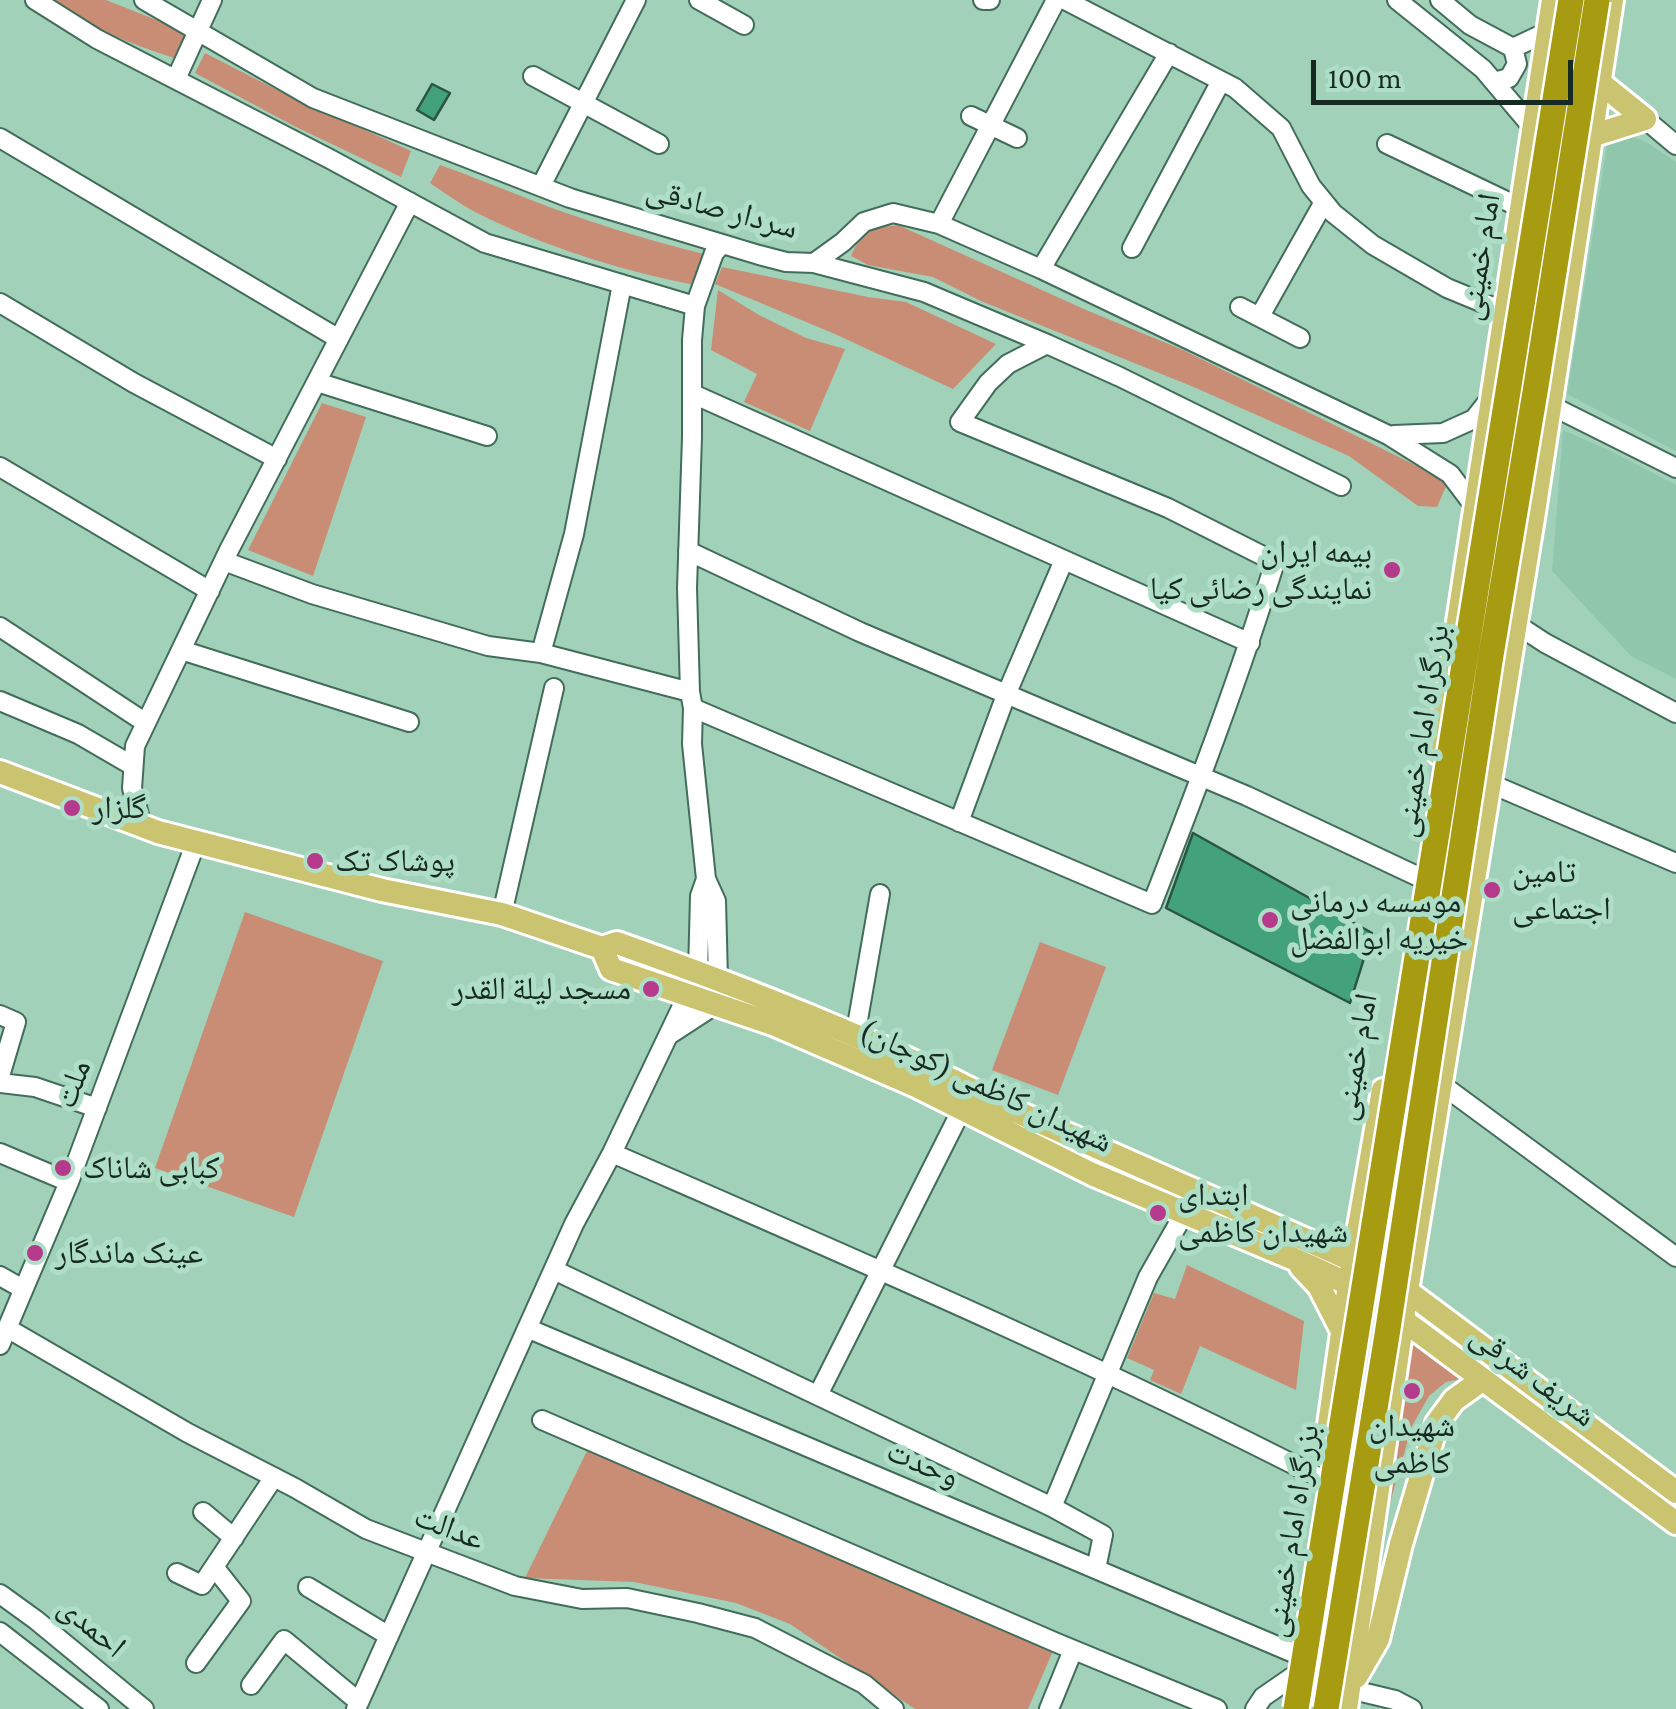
<!DOCTYPE html>
<html>
<head>
<meta charset="utf-8">
<style>
  body { margin:0 }
  #map { position:relative; width:1676px; height:1709px; overflow:hidden; background:#a2d1ba; font-family:"Crimson Pro",serif }
  canvas { display:block }
  .scale { position:absolute; left:1311px; top:60px; width:262px; height:45px; box-sizing:border-box; border:5px solid #172a21; border-top:0; padding-left:12px; font-size:30px; line-height:35px; white-space:nowrap; color:#172a21; -webkit-text-stroke:8px #afdec7; paint-order:stroke }
</style>
</head>
<body>
<div id="map">
<canvas width="1676" height="1709"></canvas>
<div class="scale">100 m</div>
</div>
<script>
const ctx = document.querySelector('canvas').getContext('2d');
ctx.lineJoin = 'round';
function paint(path, color) { ctx.fillStyle = color; ctx.fill(path, 'evenodd'); }
function stroke(path, color, width, dash) { ctx.strokeStyle = color; ctx.lineWidth = width; ctx.lineCap = dash ? 'butt' : 'round'; ctx.setLineDash(dash || []); ctx.stroke(path); }
function write(font, color, halo, rows, align = 'center') {
  ctx.font = font + ' "Crimson Pro","Noto Naskh Arabic",serif'; ctx.lineWidth = 10; ctx.setLineDash([]); ctx.textBaseline = 'middle'; ctx.strokeStyle = halo; ctx.fillStyle = color; for (const [text, x, y, turn = 0] of rows) {
    ctx.save(); ctx.translate(x, y); ctx.rotate((+turn || 0) * Math.PI / 180); ctx.textAlign = isNaN(turn) ? turn : align; if (halo) ctx.strokeText(text, 0, 0); ctx.fillText(text, 0, 0); ctx.restore();
  }
}
const built = new Path2D(`
  M1610,127L1648,143L1676,162V451L1567,394Z
  M1563,430L1613,452L1676,485V679L1631,656L1552,571Z`);
const green = new Path2D(`
  M49,0H106L187,32L174,58C130,44 88,27 49,0Z
  M205,53L281,92L411,151L401,177L294,126L195,73Z
  M440,165C469,175 497,187 526,198C584,221 644,239 704,254L695,285C622,271 542,246 475,212C460,204 445,193 430,183Z
  M898,225L1086,310L1183,350L1413,464L1447,484L1437,507L1418,506L1349,456L1196,388L981,301L933,277L868,265L851,256C863,229 871,229 898,225Z
  M722,267L868,297L906,302L996,344L953,389L835,334L715,284Z
  M718,290L759,315L806,338L845,349L810,431L744,402L757,374L711,350Z
  M322,403L366,417L313,576L248,550Z
  M245,912L383,961L294,1217L155,1168Z
  M1040,942L1106,967L1058,1095L992,1070Z
  M1187,1265L1304,1321L1296,1390L1200,1346L1181,1394L1150,1380L1154,1370L1127,1358L1154,1293L1175,1299Z
  M1412,1337L1466,1378L1446,1382L1429,1396L1412,1426L1381,1534Z
  M587,1451L1053,1651L1028,1709H915L790,1624L736,1603L634,1582L525,1578Z`);
const building = new Path2D(`
  M432,84L450,93L434,120L417,110Z
  M1193,833L1372,933L1350,1003L1166,908Z`);
const minor = new Path2D(`
  M35,0L97,39L330,159L485,243L695,306
  M144,0L313,98L570,198L759,255L786,262L814,263L843,242L864,222L893,213L939,224L1041,269L1388,435L1450,474L1475,507
  M699,0L744,25
  M983,0H990
  M1065,0L1235,88L1281,128L1311,186L1333,213L1373,245L1447,288L1505,312
  M1397,0L1483,69L1532,127
  M1440,0L1470,25L1513,48L1547,32
  M533,76L659,144
  M176,79L212,0
  M1494,82L1509,78L1517,64L1513,48
  M971,116L1017,138
  M1645,119L1676,145
  M0,138L339,339
  M1387,144L1521,208
  M541,186L636,0
  M939,224L1056,0
  M1132,248L1221,81
  M814,263L924,292L1047,344L1120,377L1341,486
  M1041,269L1169,53
  M0,303L134,383L277,459
  M1240,307L1300,338
  M1260,316L1324,202
  M317,382L487,436
  M693,394L1250,643
  M1550,405L1676,468
  M1394,435L1443,433L1474,419L1492,396
  M0,467L210,591
  M688,551L860,632L1247,796L1419,877
  M224,561L312,594L488,646L541,653L690,692
  M1516,624L1545,643L1676,713
  M0,627L146,723
  M181,650L409,722
  M541,653L574,534L622,284
  M0,701L78,734L133,766
  M693,708L1152,904C1196,791 1239,678 1275,562L1168,508L960,422L988,383L1008,364L1047,344
  M1489,783L1676,863
  M959,822L1006,695L1064,560
  M142,826L132,788L135,746L229,550L410,202
  M502,914L554,688
  M0,1015L16,1022L0,1076
  M669,1035L715,1005L718,979L716,901L706,879
  M855,1037L880,894
  M0,1083L35,1087L97,1108
  M1441,1084L1676,1257
  M0,1153L69,1182
  M612,1153C850,1257 1090,1360 1322,1479
  M554,1270L1052,1507L1103,1535L1096,1569
  M0,1276L23,1289
  M7,1328L188,1433L295,1488L366,1529L515,1586L582,1599L627,1598L698,1613L755,1628L864,1684L894,1709
  M527,1328L1296,1654
  M0,1345L69,1182L196,842
  M818,1395L962,1109
  M542,1420L1057,1643L1217,1709
  M1052,1507L1148,1277L1185,1212
  M203,1512L234,1538
  M177,1573L202,1585L274,1477
  M308,1587L389,1636
  M0,1594L36,1620L144,1709
  M0,1632L99,1709
  M196,1663L241,1601L215,1568
  M251,1685L284,1640L359,1702
  M1349,1689L1395,1700L1412,1709
  M356,1709L574,1224L612,1153L698,973L700,896L706,879L692,744L693,708L690,692L687,588L692,437V340L695,306L714,253L722,244
  M1049,1709L1073,1650
  M1255,1709L1263,1697L1292,1677`);
const major = new Path2D(`
  M1591,136L1645,119L1599,82
  M1438,753L1553,0
  M0,772L158,832L382,890L502,914L602,948L617,943C747,989 877,1040 999,1104L1354,1261L1407,1291L1676,1492
  M602,948L611,969L773,1024L916,1086L1092,1174L1292,1258L1349,1284L1403,1320L1676,1523
  M1301,1267L1319,1286L1342,1331
  M1327,1439L1349,1284L1383,1090
  M1356,1677L1378,1639L1401,1544L1437,1423L1454,1400L1482,1380
  M1346,1709L1407,1291L1534,512L1612,0`);
const highwayBridge = new Path2D(`
  M1296,1709L1571,0
  M1326,1709L1387,1335L1491,655L1536,386L1597,0`);
const markers = [
  [1392,570,10,"#b53a8c"],
  [72,808,10,"#b53a8c"],
  [315,861,10,"#b53a8c"],
  [1492,890,10,"#b53a8c"],
  [1270,920,10,"#b53a8c"],
  [651,989,10,"#b53a8c"],
  [63,1168,10,"#b53a8c"],
  [1158,1213,10,"#b53a8c"],
  [35,1253,10,"#b53a8c"],
  [1412,1391,10,"#b53a8c"]
];
const streetNames = [
  ["سردار صادقی",722,209,15],
  ["امام خمینی",1480,257,-81],
  ["بزرگراه امام خمینی",1422,731,-81],
  ["امام خمینی",1356,1057,-80],
  ["ملت",73,1084,-69],
  ["شهیدان کاظمی (کوجان)",986,1086,25],
  ["شریف شرقی",1533,1376,37],
  ["وحدت",923,1464,23],
  ["عدالت",449,1528,21],
  ["بزرگراه امام خمینی",1292,1531,-81],
  ["احمدی",92,1627,40]
];
const poiNames = [
  ["بیمه ایران",1372,552,"right"],
  ["نمایندگی رضائی کيا",1372,589,"right"],
  ["گلزار",92,808],
  ["پوشاک تک",335,861],
  ["تامین",1512,872],
  ["اجتماعی",1512,909],
  ["موسسه درمانی",1290,902],
  ["خیریه ابوالفضل",1290,939],
  ["مسجد لیلة القدر",631,989,"right"],
  ["کبابی شاناک",83,1168],
  ["ابتدای",1178,1195],
  ["شهیدان کاظمی",1178,1232],
  ["عینک ماندگار",55,1253],
  ["شهیدان",1412,1426,"center"],
  ["کاظمی",1412,1463,"center"]
];
paint(built, '#90c7ac');
paint(green, '#c88d74');
paint(building, '#43a17b');
stroke(building, '#295542', 2.5);
stroke(minor, '#416d59', 22);
stroke(major, '#fff', 28);
stroke(minor, '#fff', 18);
stroke(major, '#cac370', 22);
stroke(highwayBridge, '#fff', 30, []);
stroke(highwayBridge, '#a79b11', 25);
for (const [x, y, r, color] of markers) { const dot = new Path2D(); dot.arc(x, y, r, 0, 2 * Math.PI); ctx.fillStyle = color; ctx.fill(dot); stroke(dot, '#afdec7', 4); }
write('32px', '#172a21', '#afdec7', streetNames);
write('32px', '#172a21', '#afdec7', poiNames, 'left');
</script>
</body>
</html>
